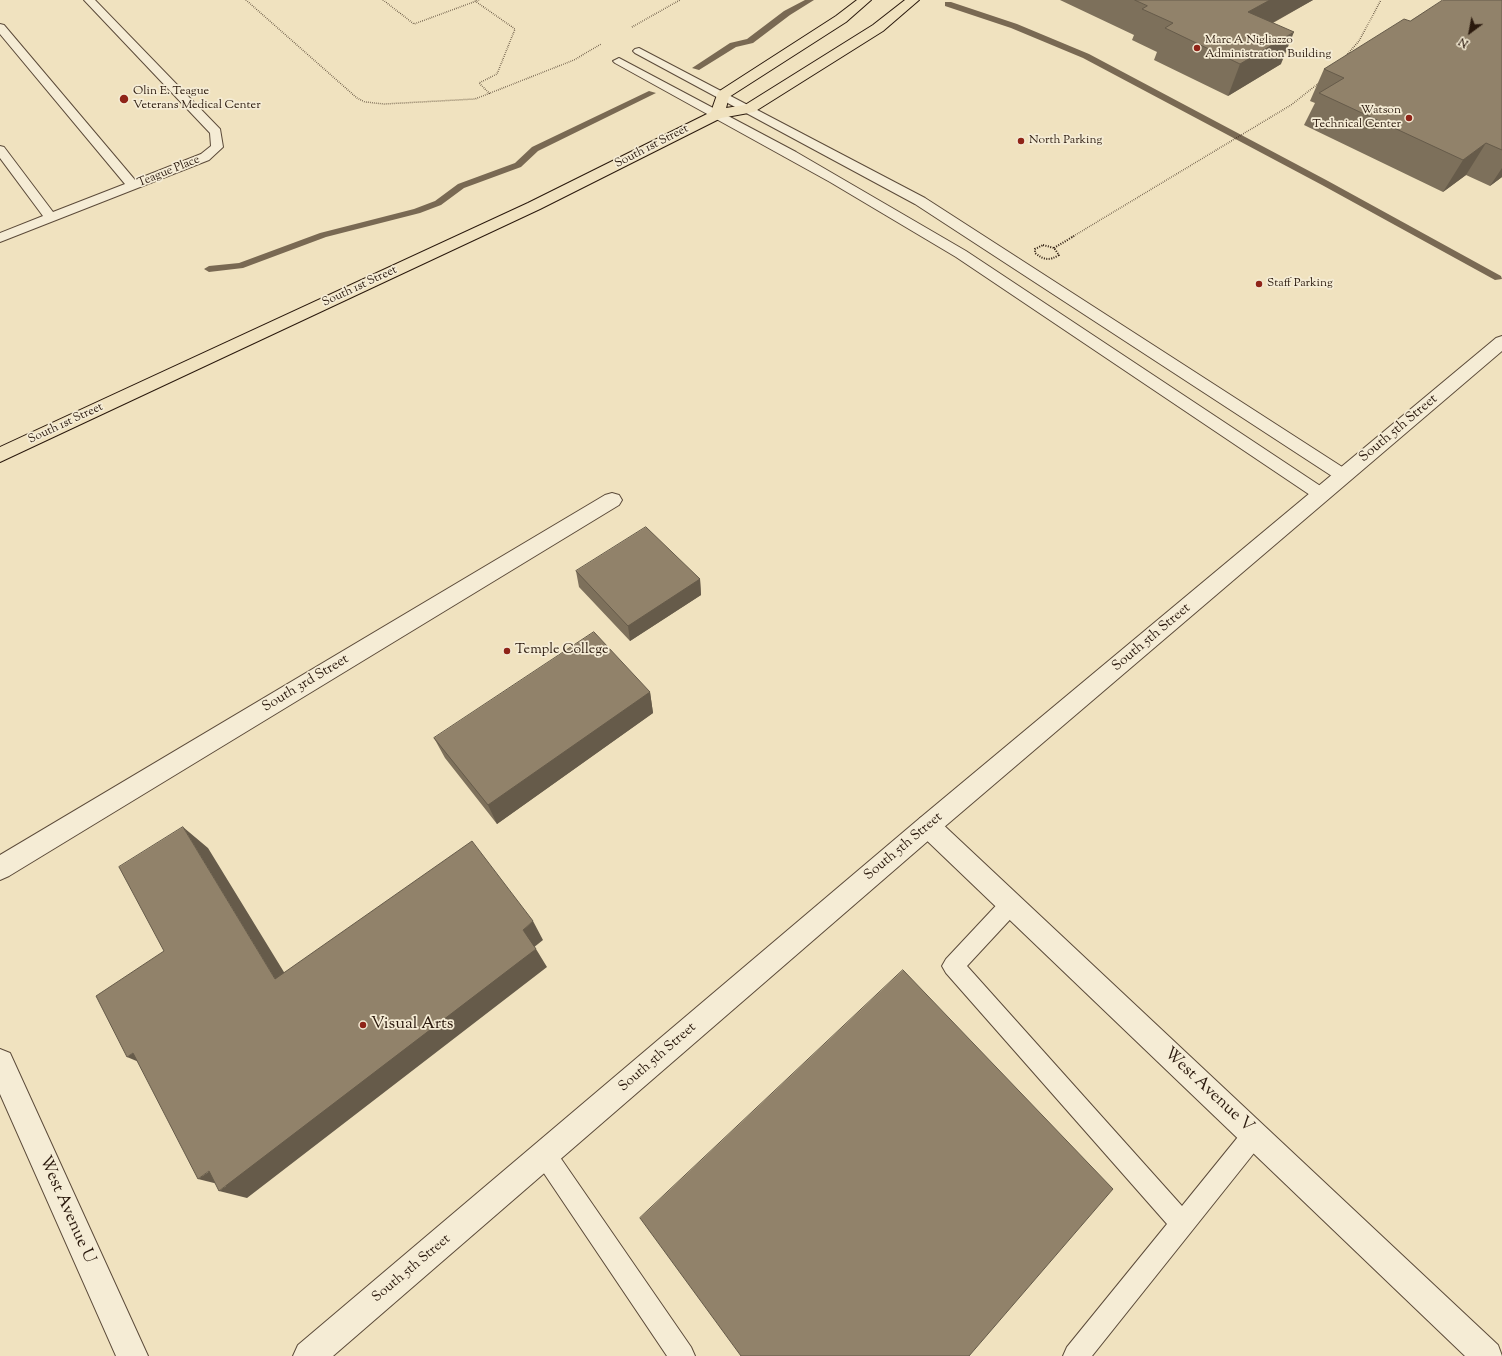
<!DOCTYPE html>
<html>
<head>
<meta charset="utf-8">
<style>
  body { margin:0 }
  #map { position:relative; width:1502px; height:1356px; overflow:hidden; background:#f0e2bf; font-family:"Sorts Mill Goudy",serif }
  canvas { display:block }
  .north { position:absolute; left:1450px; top:12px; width:40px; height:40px; -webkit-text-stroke:3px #f5ecd5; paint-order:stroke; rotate:212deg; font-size:11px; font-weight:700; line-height:16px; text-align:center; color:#2a190d }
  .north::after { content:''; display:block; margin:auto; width:14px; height:18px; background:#2a190d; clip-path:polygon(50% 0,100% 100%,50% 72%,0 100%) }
</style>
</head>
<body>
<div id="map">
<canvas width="1502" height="1356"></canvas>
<div class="north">N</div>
</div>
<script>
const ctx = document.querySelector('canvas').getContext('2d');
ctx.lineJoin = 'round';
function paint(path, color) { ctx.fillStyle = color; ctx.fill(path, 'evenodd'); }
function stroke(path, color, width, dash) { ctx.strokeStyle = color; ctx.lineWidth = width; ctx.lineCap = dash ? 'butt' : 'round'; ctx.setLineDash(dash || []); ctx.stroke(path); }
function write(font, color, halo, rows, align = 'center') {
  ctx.font = font + ' "Sorts Mill Goudy",serif'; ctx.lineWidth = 3.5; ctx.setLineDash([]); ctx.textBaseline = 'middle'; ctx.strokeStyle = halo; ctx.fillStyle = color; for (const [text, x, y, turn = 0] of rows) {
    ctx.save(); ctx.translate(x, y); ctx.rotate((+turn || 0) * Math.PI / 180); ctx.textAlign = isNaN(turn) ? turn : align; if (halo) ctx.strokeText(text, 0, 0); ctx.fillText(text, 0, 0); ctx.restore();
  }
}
const stream = new Path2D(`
  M805,0H814L790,15L753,43L736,47L699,70L692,68L730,43L747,39L784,11Z
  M945,2H951L1017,24L1089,54L1328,181L1501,276L1502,279L1495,280L1322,185L1083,58L1011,28L945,6Z
  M649,91L656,93L538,151L521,167L464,188L441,205L420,213L326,237L243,268L209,272L204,269L209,266L239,263L320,233L414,209L435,201L458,184L515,163L532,147Z`);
const pathFar1 = new Path2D(`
  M246,0L357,98L365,102L384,104L475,99L574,60L601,44
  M383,0L414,24L479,0
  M475,1L515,29L497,74L479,83L490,94
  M632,27L680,0
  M1345,57L1359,41L1381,0
  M1072,237L1291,105L1319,83`);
const path = new Path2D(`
  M1043,245L1054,248L1059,255C1049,261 1044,260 1035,253V249Z
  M1054,248L1074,236`);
const service = new Path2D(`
  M84,0H95L220,129L223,147L209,160L0,242V233L43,216L0,158V146L4,147L53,212L125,184L0,34V24L4,25L135,180L201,154L211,146L210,133Z
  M639,48L925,198L1350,472L1352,476L1350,480L1344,482L1338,480L915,204L635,53L633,51L635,49Z
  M619,58L796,152L966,251L1328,491L1330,495L1328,499L1322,501L1316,499L956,257L830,182L615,63L613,61Z
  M1011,894L1018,897L1021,904L1018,911L967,966L1182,1206L1246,1127L1254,1123L1262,1127L1266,1135L1262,1143L1092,1356H1063L1067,1347L1167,1224L946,973L942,966L946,959L1004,897Z
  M545,1143L553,1147L691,1347L695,1356H667L537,1163L533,1155L537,1147Z`);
const minor = new Path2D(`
  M612,493L619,495L622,500L619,505L9,876L0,880V855L605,495Z
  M928,815L936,818L1498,1345L1502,1356H1465L920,834L916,826L920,818Z`);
const tertiary = new Path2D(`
  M1502,336V351L936,834L333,1356H293L298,1345L920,818L1496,338Z
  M0,1049L10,1053L148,1356H116L0,1094Z`);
const primary = new Path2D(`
  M857,0H871L846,22L729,97L726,108L745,105L873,25L905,0H919L883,31L754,112L721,118L540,209L0,462V447L528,203L711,112L718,92L836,16Z`);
const wall = new Path2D(`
  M1060,0H1313L1273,23L1281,64L1228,96L1154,60L1157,52L1132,40L1134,35Z
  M1502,0V177L1490,186L1466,175L1443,192L1304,125L1315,103L1310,101L1324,69L1410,21Z
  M576,571L700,579L701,595L630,641L579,587Z
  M650,692L653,713L497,824L445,758L434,738Z`);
const shadedWall = new Path2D(`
  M1270,0H1313L1236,43L1248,12Z
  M1294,32L1281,64L1228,96L1240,64Z
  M1486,143L1466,175L1443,192L1463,160Z
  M1502,168V177L1490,186Z
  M700,579L701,595L630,641L628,626Z
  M650,692L653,713L497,824L488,805Z
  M183,827L208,848L298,995L275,979Z
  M533,921L543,940L533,948L523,930Z
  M536,949L547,967L247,1198L219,1191L226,1186L198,1179Z
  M133,1053L158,1070L127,1057Z`);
const building = new Path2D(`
  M1135,0H1270L1248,12L1294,32L1240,64L1165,28L1173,23L1142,9L1147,6Z
  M1443,0H1502V150L1486,143L1463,160L1319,93L1344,78L1324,69L1404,19L1410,21Z
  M646,527L700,579L628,626L576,571Z
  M594,632L650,692L488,805L434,738Z
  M183,827L275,979L472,841L533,921L523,930L536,949L219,1191L209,1171L198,1179L133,1053L127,1057L96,996L164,951L119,867Z
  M903,970L1113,1189L969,1356H741L640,1218Z`);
const markers = [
  [1197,48,4,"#8f2418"],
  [124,99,5,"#8f2418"],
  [1409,118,4,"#8f2418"],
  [1021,141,4,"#8f2418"],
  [1259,284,4,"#8f2418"],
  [507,651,4,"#8f2418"],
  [363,1025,4,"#8f2418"]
];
const farPoinames = [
  ["Marc A Nigliazzo",1205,41],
  ["Administration Building",1205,55],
  ["Olin E. Teague",133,92],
  ["Veterans Medical Center",133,106],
  ["Watson",1401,111,"right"],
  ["Technical Center",1401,125,"right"],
  ["North Parking",1029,141],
  ["Staff Parking",1267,284]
];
const farStreetnames = [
  ["South 1st Street",652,147,-27],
  ["Teague Place",169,172,-22],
  ["South 1st Street",360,287,-25],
  ["South 1st Street",66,424,-25]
];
const streetNames = [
  ["South 5th Street",1399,429,-40],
  ["South 5th Street",1152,638,-40],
  ["South 3rd Street",306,684,-31],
  ["South 5th Street",904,847,-40],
  ["South 5th Street",658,1058,-41],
  ["South 5th Street",412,1269,-40]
];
const poiNames = [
  ["Temple College",515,651]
];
const nearPoinames = [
  ["Visual Arts",371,1025]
];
const nearStreetnames = [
  ["West Avenue V",1208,1091,43],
  ["West Avenue U",66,1210,66]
];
paint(stream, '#796953');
stroke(service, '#5c4b3a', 2);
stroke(minor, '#5c4b3a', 2);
stroke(tertiary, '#5c4b3a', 2);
stroke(primary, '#2a190d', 2);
stroke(pathFar1, '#2a190d', 1.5, [0.5, 1.5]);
stroke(path, '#2a190d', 2, [1, 1.5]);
paint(service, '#f5ecd5');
paint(minor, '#f5ecd5');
paint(tertiary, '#f5ecd5');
paint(primary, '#f0e2bf');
paint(wall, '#7d705b');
paint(shadedWall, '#665b4a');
paint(building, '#91826a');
stroke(building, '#665b4a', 1);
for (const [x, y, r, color] of markers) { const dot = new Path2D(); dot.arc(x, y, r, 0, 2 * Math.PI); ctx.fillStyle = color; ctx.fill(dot); stroke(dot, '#f5ecd5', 1.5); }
write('12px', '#2a190d', '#f5ecd5', farPoinames, 'left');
write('12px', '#2a190d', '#f5ecd5', farStreetnames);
write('14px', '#2a190d', '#f5ecd5', streetNames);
write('14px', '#2a190d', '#f5ecd5', poiNames, 'left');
write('17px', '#2a190d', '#f5ecd5', nearPoinames, 'left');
write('17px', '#2a190d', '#f5ecd5', nearStreetnames);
</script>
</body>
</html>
